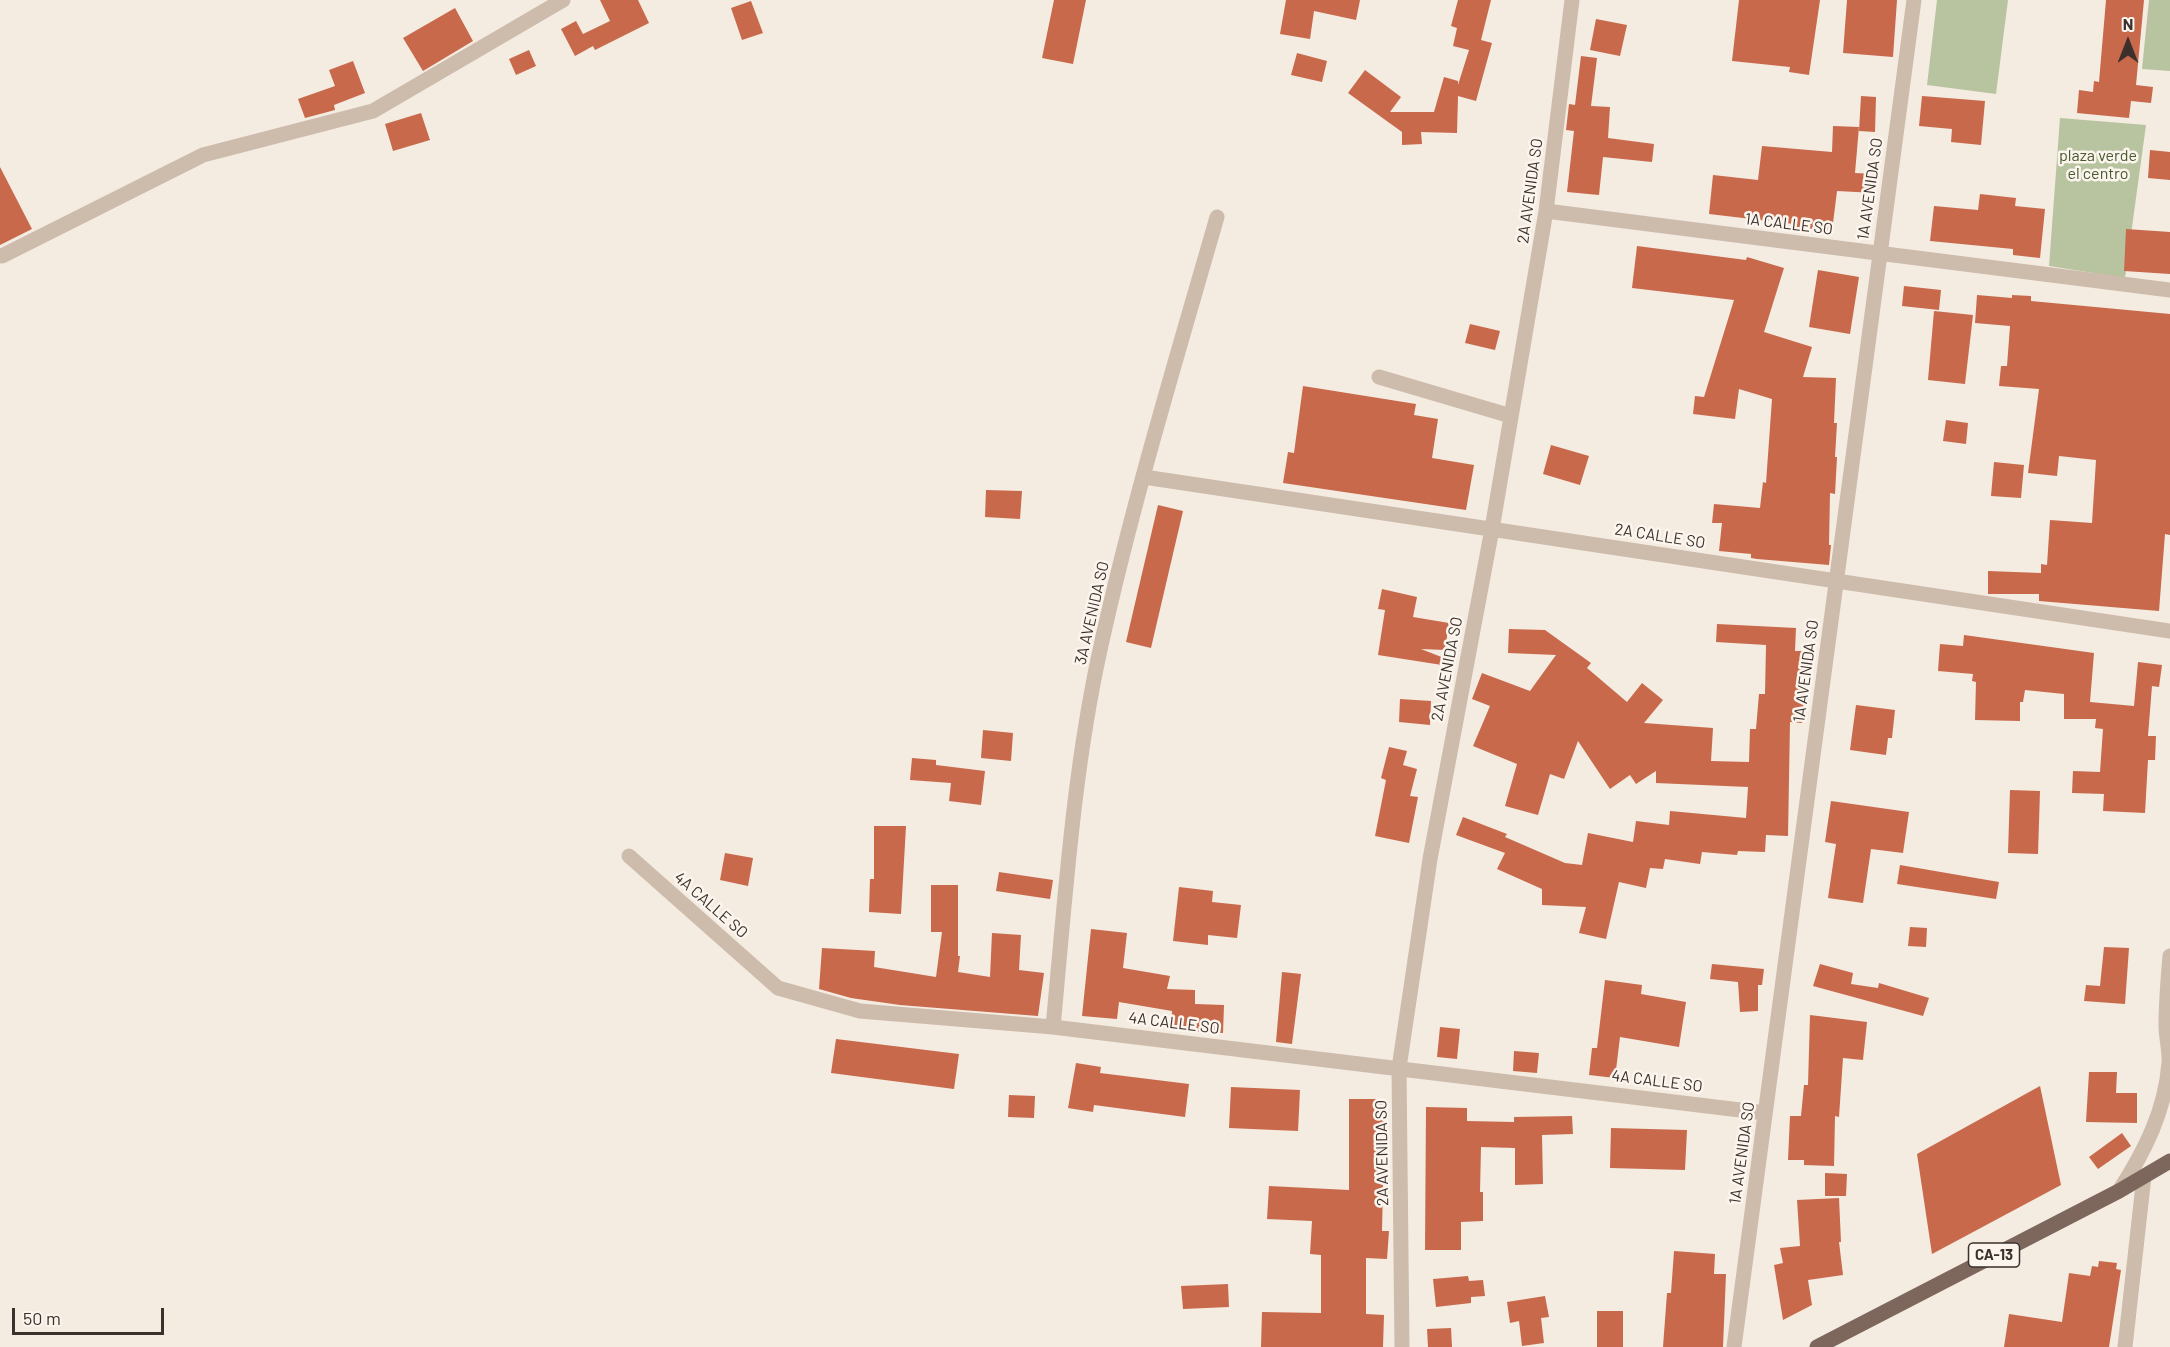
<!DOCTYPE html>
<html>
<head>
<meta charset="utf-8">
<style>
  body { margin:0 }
  #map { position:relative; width:2170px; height:1347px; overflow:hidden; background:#f4ebe1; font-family:Barlow,sans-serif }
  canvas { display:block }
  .north { position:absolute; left:2098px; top:12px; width:60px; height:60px; -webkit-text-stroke:4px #fbf5ee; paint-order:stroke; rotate:0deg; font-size:16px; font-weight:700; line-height:24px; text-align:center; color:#3b302b }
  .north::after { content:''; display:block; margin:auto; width:21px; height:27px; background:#3b302b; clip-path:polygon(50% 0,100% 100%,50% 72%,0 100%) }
  .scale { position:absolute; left:12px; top:1308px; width:152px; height:27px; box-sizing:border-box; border:3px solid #3b302b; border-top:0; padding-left:8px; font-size:18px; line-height:21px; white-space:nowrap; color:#3b302b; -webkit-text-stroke:4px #fbf5ee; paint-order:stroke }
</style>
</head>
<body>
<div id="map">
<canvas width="2170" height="1347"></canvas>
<div class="north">N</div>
<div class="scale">50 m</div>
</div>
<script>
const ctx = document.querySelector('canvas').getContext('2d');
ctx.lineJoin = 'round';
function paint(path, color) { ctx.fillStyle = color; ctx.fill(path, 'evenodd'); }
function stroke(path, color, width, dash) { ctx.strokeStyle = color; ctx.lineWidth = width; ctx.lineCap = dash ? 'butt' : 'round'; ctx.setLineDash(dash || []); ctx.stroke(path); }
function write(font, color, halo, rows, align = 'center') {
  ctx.font = font + ' Barlow,sans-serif'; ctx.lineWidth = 5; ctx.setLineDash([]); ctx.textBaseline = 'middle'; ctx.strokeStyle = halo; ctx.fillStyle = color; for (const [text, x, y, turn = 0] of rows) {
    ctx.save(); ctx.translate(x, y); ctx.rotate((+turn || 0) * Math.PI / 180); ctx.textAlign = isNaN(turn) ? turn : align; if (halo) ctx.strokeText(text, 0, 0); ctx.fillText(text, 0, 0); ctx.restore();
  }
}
const green = new Path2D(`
  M1937,0H2008L1996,94L1927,85Z
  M2149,0H2170V71L2142,69Z
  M2060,118L2146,125L2125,278L2049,266Z`);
const building = new Path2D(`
  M600,0H638L649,23L595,50L593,46L575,56L561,29L576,21L583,34L610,21Z
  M1054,0H1086L1073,64L1042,58Z
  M1286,0H1360L1356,20L1314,11L1310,39L1280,34Z
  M1458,0H1491L1481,40L1492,43L1476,101L1458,96L1457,133L1421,132L1422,144L1402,145V132L1348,93L1365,70L1401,97L1390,112H1434L1444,77L1458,81V85L1469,50L1453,46L1457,28L1451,26Z
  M1739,0H1820L1809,75L1789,72L1790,67L1732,61Z
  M1847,0H1897L1893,57L1843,53Z
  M2106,0H2144L2136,85L2153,87L2151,103L2131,101L2129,118L2077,113L2079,90L2093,92L2094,81L2099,82Z
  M751,1L763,33L742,40L731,8Z
  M455,8L473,41L423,71L403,38Z
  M1596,19L1627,25L1620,56L1590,50Z
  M529,50L536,66L516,75L509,59Z
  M1297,53L1327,61L1322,82L1291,75Z
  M1581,56L1597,58L1591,106L1610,107L1608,138L1654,144L1652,162L1603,157L1599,195L1567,192L1574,131L1566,130L1569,104L1575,105Z
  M353,61L365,93L334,105L335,110L305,118L298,99L335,86L329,70Z
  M1861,96L1876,97L1875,132L1859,131Z
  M1922,96L1985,101L1981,145L1951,142L1952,129L1919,126Z
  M421,113L430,140L393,151L385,124Z
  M1833,126L1859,127L1855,173L1876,174L1875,193L1837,191L1832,231L1794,227V224L1709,214L1713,175L1758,180L1762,146L1832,152Z
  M2150,150L2170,152V180L2148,178Z
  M0,167L32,229L0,245Z
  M1980,194L2016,198L2015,206L2045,209L2040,258L2013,255V249L1930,241L1934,206L1978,210Z
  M2126,229L2170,232V274L2124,271Z
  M1637,246L1746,260L1747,257L1784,268L1764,332L1812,347L1803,377L1836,378L1834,423H1837L1835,457H1837L1835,494L1830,493L1829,545H1831L1829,565L1757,559L1751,558V554L1719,551L1722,523H1712L1714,504L1760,508L1763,482L1766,483L1772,399L1739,389L1735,419L1693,414L1695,396L1704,397L1734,300L1632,288Z
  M1818,270L1859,277L1850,334L1809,327Z
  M1904,286L1941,290L1939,310L1902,306Z
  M1977,295L2012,298V295L2031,296V301L2170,314V535L2165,534L2159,611L2039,601V594H1988V571L2041,573V564L2047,565L2050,520L2092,523L2096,460L2059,456L2057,476L2028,473L2039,389L1999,386L2001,366H2007L2010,326L1975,323Z
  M1934,311L1973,315L1965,384L1928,380Z
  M1470,324L1500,331L1495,350L1465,343Z
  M1303,386L1416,404L1414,415L1438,419L1432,458L1474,465L1466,510L1283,483L1288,452L1294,453Z
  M1946,420L1968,423L1966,444L1943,441Z
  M1551,445L1589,456L1580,485L1543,474Z
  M1994,462L2024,465L2021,498L1991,496Z
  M986,490L1022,491L1020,519L985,517Z
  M1158,505L1183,511L1151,648L1126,642Z
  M1382,589L1417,597L1413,617L1449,623L1445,650L1421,649L1444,658L1442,665L1378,655L1385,610L1378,609Z
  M1717,624L1796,628L1795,651H1808L1807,691H1805L1802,723L1790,722L1788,836L1766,835L1765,852L1738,851L1737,855L1702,852L1700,864L1665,859L1663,869L1650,868L1646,888L1619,882L1606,939L1579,933L1586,907L1542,905V889L1497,869L1505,853L1456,835L1463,817L1507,834L1505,837L1565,863L1582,865L1588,833L1633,842L1636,821L1669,825L1670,811L1746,818L1748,787L1656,783V771L1636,784L1630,775L1610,789L1578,741L1564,779L1550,774L1538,815L1505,806L1517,764L1473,746L1490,706L1472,699L1482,673L1530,691L1556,655L1508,653L1509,629L1545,630L1591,663L1587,668L1627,702L1642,683L1663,700L1644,723L1713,728L1711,761L1749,762L1750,729H1756L1759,694H1765L1766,645L1716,642Z
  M1964,635L2094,653L2090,702L2134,706L2138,662L2162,665L2159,687L2152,686L2148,736H2156L2155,760H2148L2145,813L2103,811L2104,794L2072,793L2073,771L2100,772L2103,729L2095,728L2096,719H2064V694L2025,690L2023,702H2020V721L1975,720L1976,682L1972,681L1973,674L1938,671L1940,644L1963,646Z
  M1400,699L1431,701L1430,725L1399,722Z
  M1856,705L1895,710L1892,738H1888L1886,755L1850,750Z
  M983,730L1013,733L1011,761L981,758Z
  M1389,747L1407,751L1403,765L1417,769L1410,796L1418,797L1409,843L1375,836L1386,780L1381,778Z
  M912,758L936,760V765L985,771L981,805L949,801L951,783L910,780Z
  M2010,790L2040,791L2038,854L2008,853Z
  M1831,801L1909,812L1903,853L1871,849L1863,903L1828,898L1836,844L1825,842Z
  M874,826H906L901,914L869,912L870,879H874Z
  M725,853L753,858L748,886L720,880Z
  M1900,865L1999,882L1996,899L1897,884Z
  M999,872L1053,880L1050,899L996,891Z
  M931,885H958V956H960L958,972L990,977L992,933L1021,935L1019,970L1044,973L1038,1016L900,1005L851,998L819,989L822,948L875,951L874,967L936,977L942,932H931Z
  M1179,887L1213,891L1212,902L1241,905L1237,938L1208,935V945L1173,941Z
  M1910,927L1927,928L1926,947L1908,946Z
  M1091,929L1127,933L1123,968L1170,976L1167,989L1195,990V1004L1224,1005L1223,1033L1171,1030L1172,1011L1119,1002L1117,1019L1082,1016Z
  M2104,947L2129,948L2125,1004L2084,1001L2086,985L2100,986Z
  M1712,964L1764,969L1762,985H1758V1011L1740,1012L1738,982L1710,979Z
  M1820,964L1853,973L1851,984L1878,988L1879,983L1929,998L1923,1016L1813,986Z
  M1282,972L1301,974L1292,1044L1276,1042Z
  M1605,980L1642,985L1641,994L1686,1002L1679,1047L1620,1037L1615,1078L1589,1075L1592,1048H1597Z
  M1810,1015L1867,1022L1863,1060L1843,1058L1839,1117L1835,1116L1834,1166L1804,1165V1160H1788L1790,1116H1801L1804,1085H1808Z
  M1440,1027L1460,1029L1457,1059L1437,1057Z
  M836,1039L959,1054L954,1089L831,1073Z
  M1514,1051L1539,1053L1537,1073L1513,1071Z
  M1076,1063L1101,1067L1100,1073L1189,1084L1185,1117L1094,1105L1093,1112L1068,1108Z
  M2089,1072H2117L2116,1093H2137V1123L2086,1122Z
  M2040,1086L2061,1185L1932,1254L1917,1154Z
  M1231,1087L1300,1090L1298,1131L1229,1128Z
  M1009,1095L1035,1096L1034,1118L1008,1117Z
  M1349,1099H1385L1382,1231H1389L1387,1259L1366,1258V1314L1384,1315L1383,1347H1261L1262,1312L1321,1313V1255L1310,1254L1312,1221L1267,1219L1269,1186L1349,1190Z
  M1426,1107L1467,1108V1121L1514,1122V1117L1572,1116L1573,1134L1542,1135L1543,1184L1515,1185V1148L1481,1147L1480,1192H1483V1221L1461,1222V1250H1425Z
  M1611,1128L1687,1130L1685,1170L1610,1168Z
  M2122,1133L2131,1146L2098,1169L2089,1157Z
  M1825,1173L1847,1174L1846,1196H1825Z
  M1839,1198L1841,1242H1839L1843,1275L1808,1280L1812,1305L1783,1320L1774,1265L1783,1263L1780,1248L1800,1246L1797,1200Z
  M1674,1251L1715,1254L1714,1274H1726L1723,1347H1663L1667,1293H1671Z
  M2099,1261L2117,1263L2116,1269L2121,1270L2109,1347H2004L2009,1314L2062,1322L2069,1273L2090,1276L2092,1266L2098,1267Z
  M1468,1276L1469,1281L1483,1280L1485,1296L1471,1297V1303L1436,1307L1433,1279Z
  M1228,1284L1229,1307L1183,1309L1181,1286Z
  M1545,1296L1549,1317L1541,1318L1544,1343L1522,1346L1519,1321L1510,1323L1507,1302Z
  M1597,1311H1623V1347H1597Z
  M1451,1328L1452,1347H1428L1427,1329Z`);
const minor = new Path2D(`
  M1546,211L2170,290
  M2,256L203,155L373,111L563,0
  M1379,377L1511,416
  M1144,477L2170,631
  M629,856L778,988L860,1011L1053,1027L1765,1113
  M1053,1027C1065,901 1073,773 1100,650C1132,504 1176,360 1217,217
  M2119,1191C2145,1151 2165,1111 2169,1063C2170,1051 2166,1038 2166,1026C2166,1003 2168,979 2170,956
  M1402,1347L1399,1068L1430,859L1492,529L1546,211L1572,0
  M1734,1347L1914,0
  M2125,1347L2144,1176`);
const major = new Path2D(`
  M1817,1347L2119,1191L2170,1161`);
const shields = [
  [1994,1255,51]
];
const shieldNames = [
  ["CA-13",1994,1255]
];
const parkNames = [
  ["plaza verde",2098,156],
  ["el centro",2098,174]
];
const streetNames = [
  ["1A AVENIDA SO",1870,189,-82],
  ["2A AVENIDA SO",1530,191,-82],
  ["1A CALLE SO",1789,224,7],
  ["2A CALLE SO",1660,536,9],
  ["3A AVENIDA SO",1092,613,-77],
  ["2A AVENIDA SO",1447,669,-79],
  ["1A AVENIDA SO",1806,671,-82],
  ["4A CALLE SO",711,905,41],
  ["4A CALLE SO",1174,1023,7],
  ["4A CALLE SO",1657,1081,7],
  ["2A AVENIDA SO",1382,1153,-91],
  ["1A AVENIDA SO",1742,1153,-82]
];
paint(green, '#b8c4a0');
paint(building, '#c8694b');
stroke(minor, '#cdbbac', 15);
stroke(major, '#7d675c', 15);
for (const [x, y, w] of shields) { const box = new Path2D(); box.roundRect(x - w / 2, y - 12, w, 24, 4.5); ctx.fillStyle = '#fbf5ee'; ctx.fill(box); stroke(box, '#3b302b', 1.5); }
write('bold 15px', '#3b302b', null, shieldNames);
write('16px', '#4a5a2e', '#fbf5ee', parkNames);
write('16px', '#3b302b', '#fbf5ee', streetNames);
</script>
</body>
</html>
